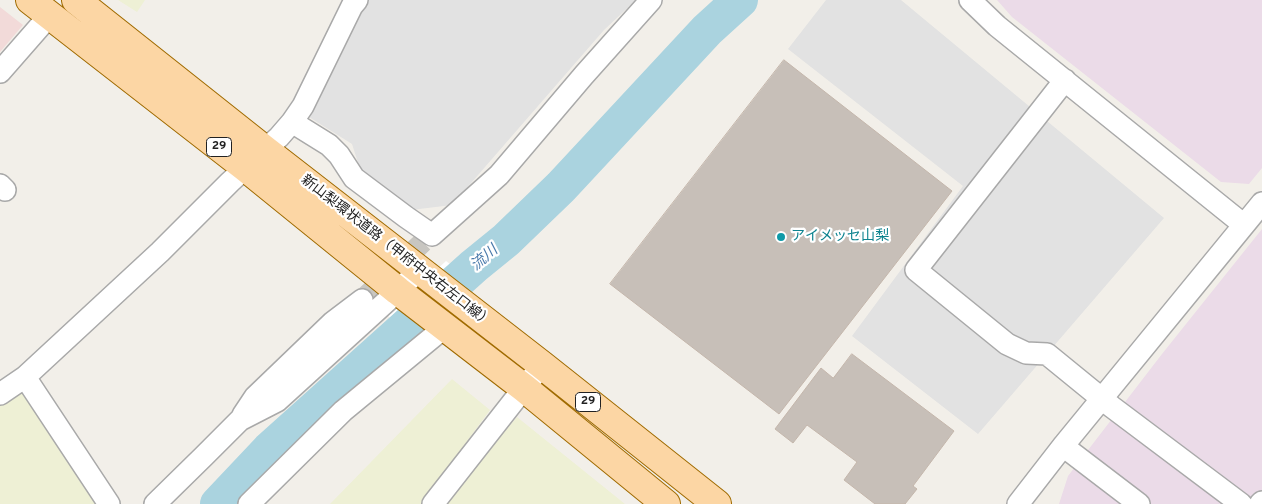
<!DOCTYPE html>
<html>
<head>
<meta charset="utf-8">
<style>
  body { margin:0 }
  canvas { display:block; background:#f2efe9 }
</style>
</head>
<body>
<canvas width="1262" height="504"></canvas>
<script>
const ctx = document.querySelector('canvas').getContext('2d');
ctx.lineJoin = 'round';
function paint(path, color) { ctx.fillStyle = color; ctx.fill(path, 'evenodd'); }
function stroke(path, color, width, dash) { ctx.strokeStyle = color; ctx.lineWidth = width; ctx.lineCap = dash ? 'butt' : 'round'; ctx.setLineDash(dash || []); ctx.stroke(path); }
function write(font, color, halo, rows, align = 'center') {
  ctx.font = font + ' Overpass,"Noto Sans JP",sans-serif'; ctx.lineWidth = 4.5; ctx.setLineDash([]); ctx.textBaseline = 'middle'; ctx.strokeStyle = halo; ctx.fillStyle = color; for (const [text, x, y, turn = 0] of rows) {
    ctx.save(); ctx.translate(x, y); ctx.rotate((+turn || 0) * Math.PI / 180); ctx.textAlign = isNaN(turn) ? turn : align; if (halo) ctx.strokeText(text, 0, 0); ctx.fillText(text, 0, 0); ctx.restore();
  }
}
const commercial = new Path2D(`
  M0,7L23,25L0,52Z`);
const industrial = new Path2D(`
  M997,0H1262V168L1249,184L1221,182L1012,17Z
  M1262,229V504H1059L1068,476L1162,354Z`);
const farmland = new Path2D(`
  M118,0H145L137,12Z
  M25,377L109,504H0V394Z
  M452,379L490,410L421,504H330Z
  M517,417L625,504H443Z`);
const parking = new Path2D(`
  M367,0H636L604,30L452,205L411,210L361,172L352,144L309,117Z
  M826,0H901L1164,218L978,434L852,336L963,186L788,49Z`);
const pier = new Path2D(`
  M446,261L476,284L415,339L387,315Z`);
const river = new Path2D(`
  M218,504L269,450L474,266L506,240L561,187L707,30L740,0`);
const building = new Path2D(`
  M784,60L952,191L779,414L610,284Z
  M852,354L954,431L913,486L917,489L905,504H875L844,480L857,462L807,425L793,443L775,429L821,368L833,378Z`);
const minorTunnel = new Path2D(`
  M362,300L423,242`);
const minor = new Path2D(`
  M970,0L997,26L1244,225
  M0,72L49,16
  M1065,80L916,270L1007,344L1026,353L1047,354L1112,407L1241,504
  M292,122L329,145L339,155L354,178L406,217L432,235L499,175L584,75L651,0
  M0,185L5,190
  M25,377L109,504
  M0,394L25,377L160,252L230,182L279,137L292,122L303,106L352,6L357,0
  M243,415L255,397L333,322L362,300
  M1063,446L1139,504
  M155,504L204,456L240,420L277,401L398,291L419,270
  M249,504L343,411L445,327
  M433,504L542,365
  M1018,504L1063,446L1262,203
  M1260,504L1262,502`);
const major = new Path2D(`
  M30,0L246,168L398,291L524,388L666,504
  M76,0L265,150L542,365L717,504`);
const markers = [
  [781,237,5,"#0f9aa8"]
];
const shields = [
  [219,147,25],
  [588,402,25]
];
const shieldNames = [
  ["29",219,147],
  ["29",588,402]
];
const cultureNames = [
  ["アイメッセ山梨",791,237]
];
const streetNames = [
  ["新山梨環状道路（甲府中央右左口線）",396,252,38]
];
const waterNames = [
  ["流川",485,259,-41]
];
paint(commercial, '#f2dad9');
paint(industrial, '#ebdbe8');
paint(farmland, '#eef0d5');
paint(parking, '#e2e2e2');
paint(pier, '#fff');
stroke(river, '#aad3df', 36);
paint(building, '#c7bfb8');
stroke(building, '#c4b6ab', 1);
stroke(minorTunnel, '#c8c6c1', 21, [21, 11]);
stroke(minor, '#a9a9a9', 24);
stroke(major, '#a06b00', 30);
stroke(minor, '#fff', 21);
stroke(major, '#fcd6a4', 28);
for (const [x, y, r, color] of markers) { const dot = new Path2D(); dot.arc(x, y, r, 0, 2 * Math.PI); ctx.fillStyle = color; ctx.fill(dot); stroke(dot, '#fff', 2); }
for (const [x, y, w] of shields) { const box = new Path2D(); box.roundRect(x - w / 2, y - 9.5, w, 19, 4); ctx.fillStyle = '#fff'; ctx.fill(box); stroke(box, '#222', 1); }
write('bold 12px', '#222', null, shieldNames);
write('14px', '#0d838f', '#fff', cultureNames, 'left');
write('14px', '#222', '#fff', streetNames);
write('italic 15px', '#4a7aab', '#fff', waterNames);
</script>
</body>
</html>
